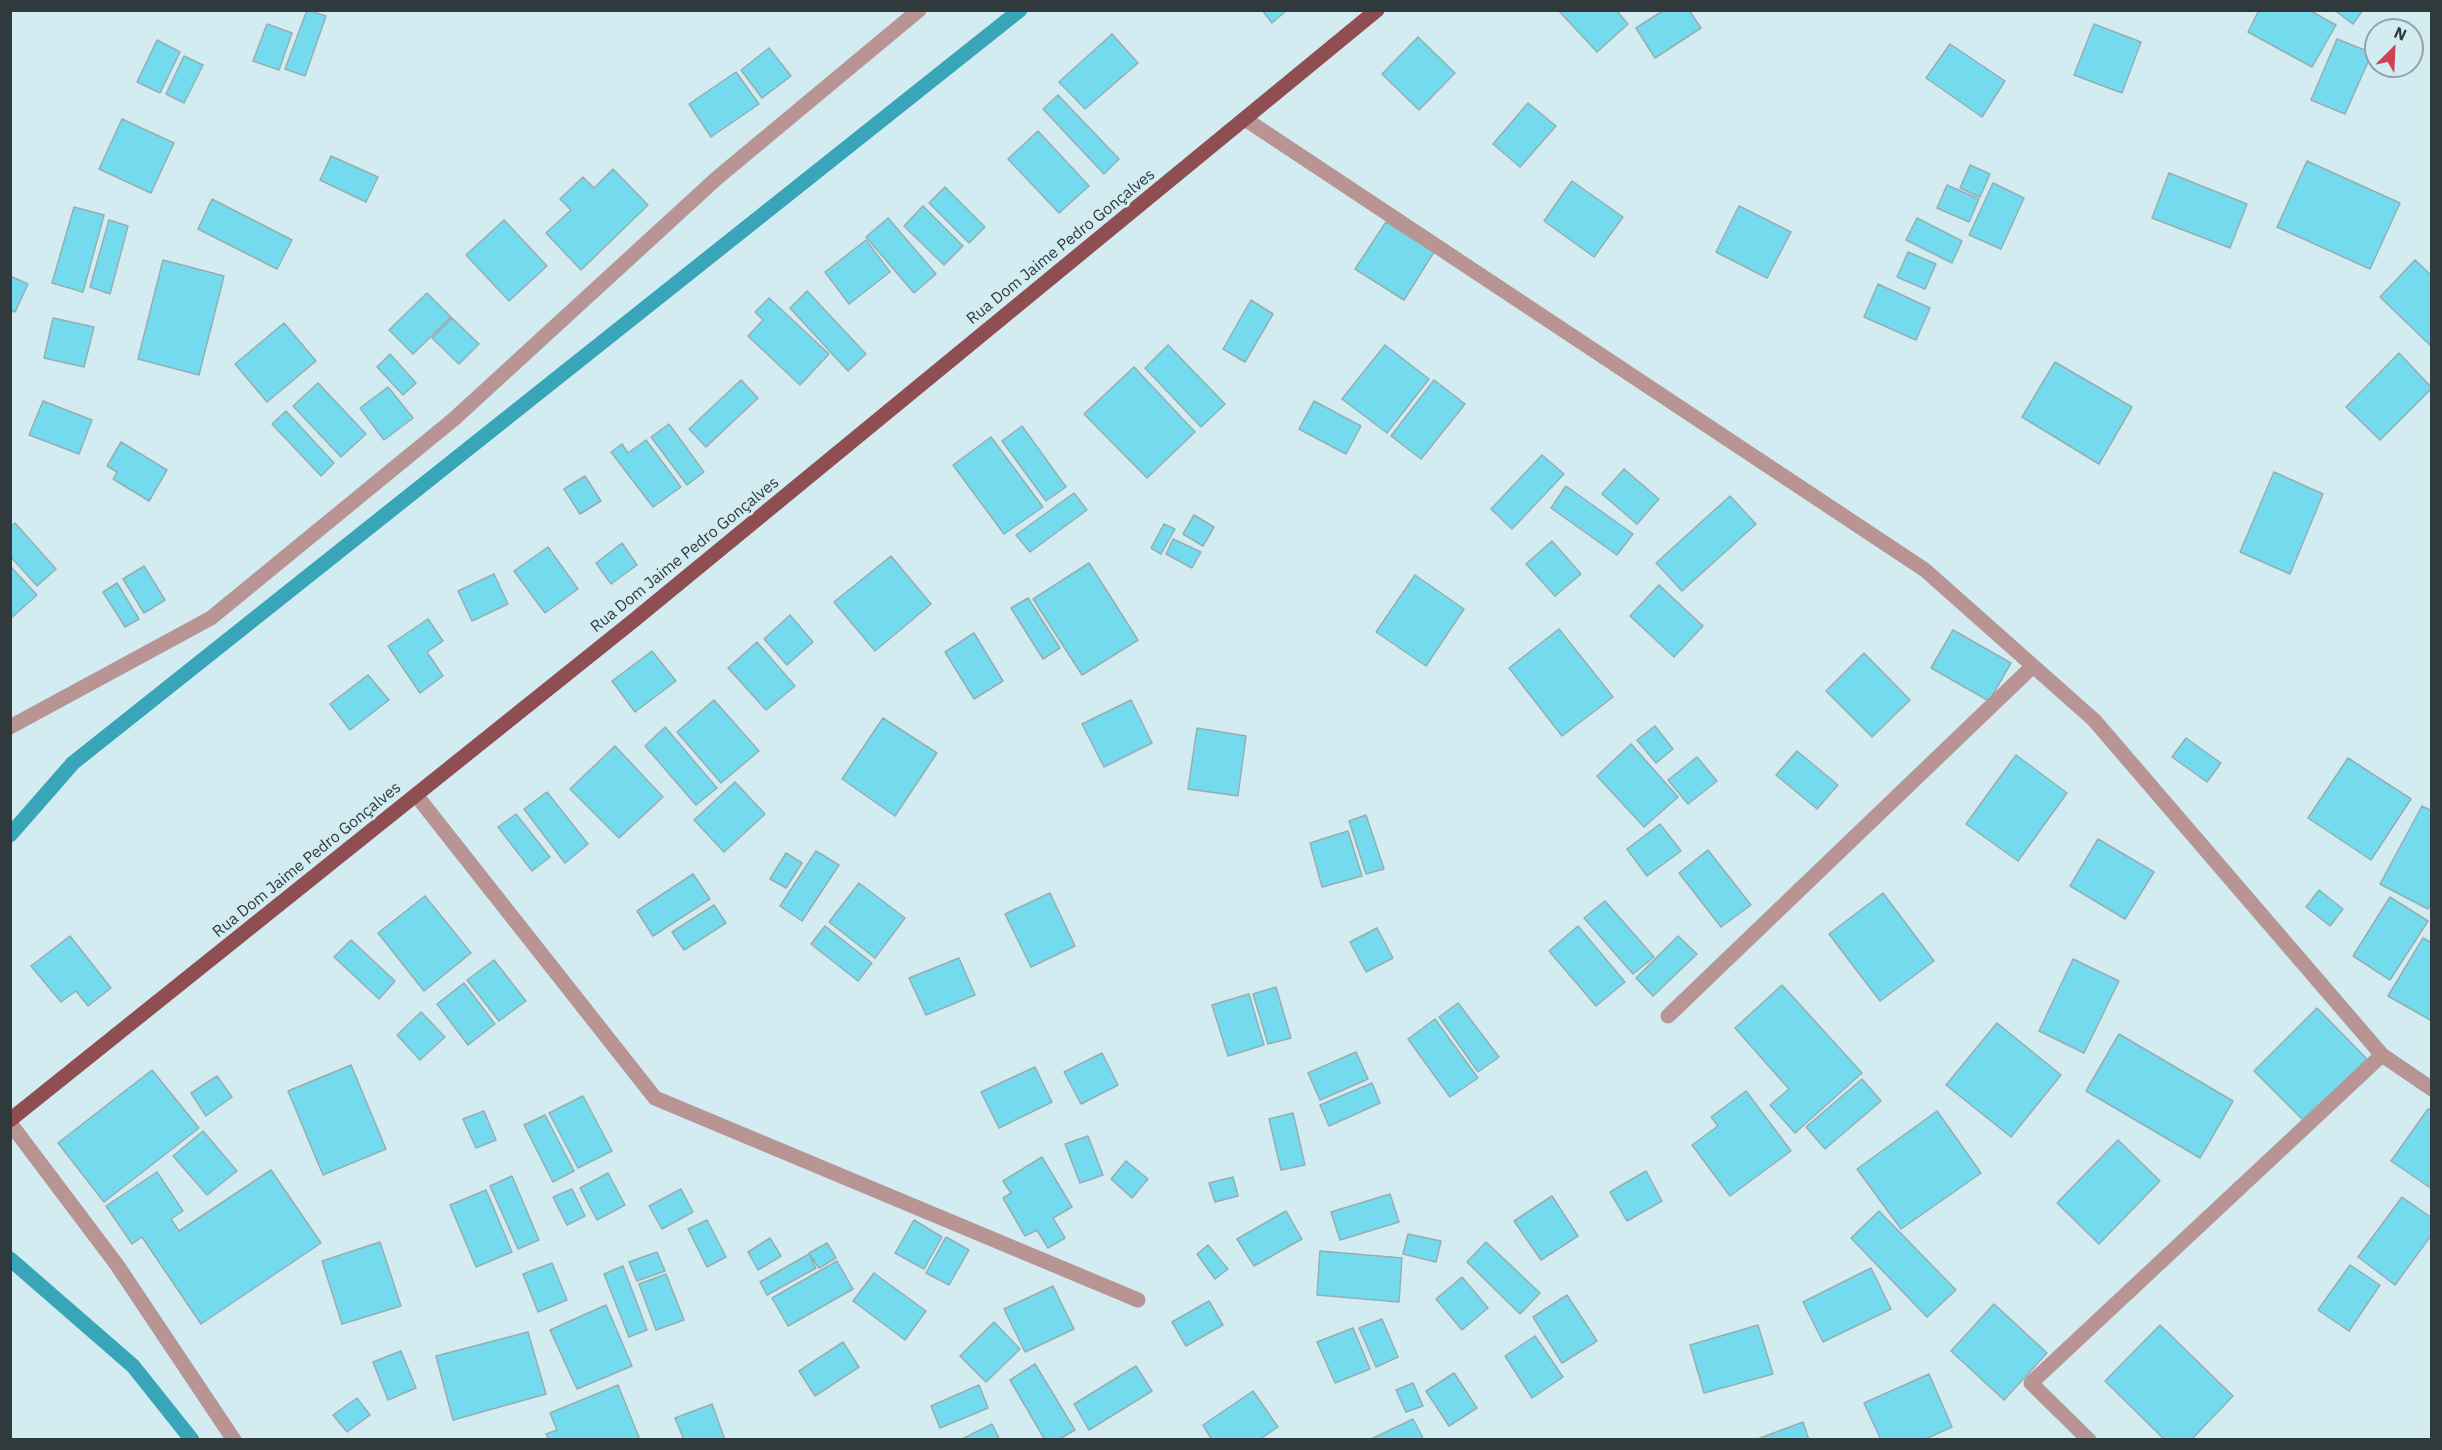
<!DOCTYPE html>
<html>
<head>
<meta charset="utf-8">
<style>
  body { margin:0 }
  #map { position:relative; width:2442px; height:1450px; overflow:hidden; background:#d2ecf2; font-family:"IBM Plex Sans",sans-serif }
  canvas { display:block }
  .frame { position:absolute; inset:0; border:12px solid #303a3c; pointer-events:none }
  .north { position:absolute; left:2364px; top:18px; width:60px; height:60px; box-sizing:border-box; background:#d2ecf2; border:2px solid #91a5a9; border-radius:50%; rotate:24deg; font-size:16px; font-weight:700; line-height:24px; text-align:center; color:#303a3c }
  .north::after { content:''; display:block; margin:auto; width:21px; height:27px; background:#d14055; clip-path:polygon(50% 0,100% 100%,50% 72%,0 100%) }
</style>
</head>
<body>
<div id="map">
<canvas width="2442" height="1450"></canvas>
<div class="frame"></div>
<div class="north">N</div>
</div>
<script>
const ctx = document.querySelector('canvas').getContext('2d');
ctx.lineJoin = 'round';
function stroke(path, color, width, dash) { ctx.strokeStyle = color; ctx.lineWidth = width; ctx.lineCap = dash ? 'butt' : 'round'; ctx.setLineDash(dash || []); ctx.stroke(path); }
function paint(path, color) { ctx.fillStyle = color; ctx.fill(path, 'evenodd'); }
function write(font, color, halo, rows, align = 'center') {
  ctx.font = font + ' "IBM Plex Sans",sans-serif'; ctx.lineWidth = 6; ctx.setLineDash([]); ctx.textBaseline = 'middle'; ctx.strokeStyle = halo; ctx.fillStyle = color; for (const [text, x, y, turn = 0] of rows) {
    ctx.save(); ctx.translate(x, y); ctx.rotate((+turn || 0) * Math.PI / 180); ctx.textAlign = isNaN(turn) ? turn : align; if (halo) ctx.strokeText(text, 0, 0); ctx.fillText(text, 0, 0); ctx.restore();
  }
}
const stream = new Path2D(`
  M10,835L73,763L1020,10
  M10,1259L133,1366L192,1440`);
const building = new Path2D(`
  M307,10L326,16L305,76L285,69Z
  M1262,10H1287L1272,23Z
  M1558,10H1616L1628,24L1597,52Z
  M1664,10H1689L1701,28L1655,58L1636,28Z
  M2259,10H2309L2336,25L2312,67L2248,32Z
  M2334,10H2363L2353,24Z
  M267,24L292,33L279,70L253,61Z
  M2094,24L2141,42L2122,93L2074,75Z
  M1112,34L1138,63L1085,109L1059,82Z
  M1418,37L1455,73L1419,110L1382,74Z
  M2337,39L2372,53L2345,114L2311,100Z
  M157,40L180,52L160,93L137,82Z
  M1950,44L2005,81L1982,117L1926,78Z
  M769,48L791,76L762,98L741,70Z
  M184,56L203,65L184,103L166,94Z
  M736,72L759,104L711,137L689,104Z
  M1058,95L1119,159L1104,174L1043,109Z
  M1528,103L1556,126L1520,167L1493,144Z
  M122,119L174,143L151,193L99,169Z
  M1038,131L1089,186L1059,213L1008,159Z
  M331,156L378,177L366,202L320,180Z
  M2307,161L2400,203L2370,269L2277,227Z
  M1970,165L1990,174L1980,197L1960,188Z
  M613,169L648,205L581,270L546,233L571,210L560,199L583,177L594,188Z
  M2169,173L2247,204L2230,248L2152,218Z
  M1572,181L1623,217L1594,257L1544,221Z
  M1993,183L2024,198L2001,249L1969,235Z
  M1947,185L1979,199L1969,222L1937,208Z
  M945,187L985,227L969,243L929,203Z
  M212,199L292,240L277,269L198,229Z
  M923,206L963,246L944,265L904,226Z
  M1739,206L1791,232L1767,278L1716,252Z
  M74,207L104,215L83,292L52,283Z
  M888,218L936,274L914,293L866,237Z
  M1917,218L1962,241L1952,263L1906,240Z
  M109,220L128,226L110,294L90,287Z
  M504,220L547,266L509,301L466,255Z
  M1386,222L1434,252L1404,300L1355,269Z
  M866,240L890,272L849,304L825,272Z
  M1908,252L1936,264L1925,289L1897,277Z
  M163,260L224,276L199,375L138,359Z
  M2415,260L2432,276V347L2380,297Z
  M10,276L28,284L15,312L10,310Z
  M1878,284L1930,308L1916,340L1864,317Z
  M807,291L866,354L848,371L790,308Z
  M427,293L451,317L413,354L389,330Z
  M769,298L829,354L800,385L748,336L763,320L755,312Z
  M1251,300L1273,314L1245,362L1223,349Z
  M53,318L94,327L84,367L44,358Z
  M452,318L479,344L459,364L432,338Z
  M284,323L316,361L267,402L235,364Z
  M1168,345L1225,404L1201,427L1145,368Z
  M1385,345L1429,379L1387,433L1342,399Z
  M2399,353L2432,388L2380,440L2346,407Z
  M390,354L416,383L403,395L377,367Z
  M2055,362L2132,407L2099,464L2022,417Z
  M1134,367L1195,432L1147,478L1084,414Z
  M741,380L758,398L706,447L689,429Z
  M1434,380L1465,404L1421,459L1391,436Z
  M318,383L366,434L341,457L293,406Z
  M388,387L413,418L384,440L360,408Z
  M43,401L92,420L79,454L29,435Z
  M1314,401L1361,426L1346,454L1299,429Z
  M286,411L334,463L321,476L272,424Z
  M669,424L704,472L687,485L651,437Z
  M1022,426L1066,487L1046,501L1002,441Z
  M991,437L1043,507L1004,534L953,465Z
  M646,440L681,487L653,507L611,452L622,444L628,453Z
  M121,442L167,470L149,501L113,479L117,472L107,466Z
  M1542,455L1564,474L1512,529L1491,509Z
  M1624,469L1659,499L1637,524L1602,494Z
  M2274,472L2323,494L2290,574L2240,552Z
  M585,476L601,501L580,514L564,489Z
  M1566,486L1633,534L1617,555L1551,508Z
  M1074,493L1087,510L1030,552L1016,535Z
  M1730,496L1756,524L1682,591L1656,563Z
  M1194,515L1214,527L1203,546L1183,534Z
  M15,523L56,569L37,586L10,556V527Z
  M1164,524L1175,529L1161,554L1151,548Z
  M1173,539L1201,552L1192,568L1166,554Z
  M1552,541L1581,574L1555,596L1526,564Z
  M622,543L637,565L611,584L596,563Z
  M548,547L578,589L545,613L514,571Z
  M891,556L931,604L875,651L834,602Z
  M1089,563L1138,640L1082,675L1033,599Z
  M10,566L37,595L10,619Z
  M144,566L165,600L144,613L123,579Z
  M494,574L508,604L472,621L458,591Z
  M1415,575L1464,609L1426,666L1376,632Z
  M117,583L139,619L125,627L103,592Z
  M1659,585L1703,626L1674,657L1630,616Z
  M1028,598L1060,648L1043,659L1011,608Z
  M790,615L813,642L787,665L764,639Z
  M428,619L443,641L427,652L443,676L420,693L388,646Z
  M1559,629L1613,697L1562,736L1509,668Z
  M1953,630L2011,663L1989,701L1931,668Z
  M974,633L1003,681L974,699L945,652Z
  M757,642L795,686L766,710L728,668Z
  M652,651L676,681L635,712L612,681Z
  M1864,653L1910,700L1872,737L1826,691Z
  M368,675L389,700L350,730L330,704Z
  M714,700L759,751L721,783L677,732Z
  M1131,700L1152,743L1104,767L1082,724Z
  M883,718L937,753L895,816L842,779Z
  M1655,726L1673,749L1656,763L1637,740Z
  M665,727L717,788L696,805L645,746Z
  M1197,728L1246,736L1238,796L1188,789Z
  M2186,738L2221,763L2207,782L2172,757Z
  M1631,744L1678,797L1644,827L1597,776Z
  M615,746L663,797L619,838L570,789Z
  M1797,751L1838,785L1817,809L1776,775Z
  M2016,755L2067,793L2018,861L1966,824Z
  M1697,757L1717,781L1688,804L1668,780Z
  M2348,758L2411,799L2371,860L2308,818Z
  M735,782L765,814L724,852L694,820Z
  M547,792L588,844L565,863L524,809Z
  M2422,806L2432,811V902L2428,909L2380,884Z
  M516,814L550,857L532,871L498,827Z
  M1366,815L1384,869L1366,874L1349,821Z
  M1660,824L1681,851L1647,876L1627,849Z
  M1348,831L1362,876L1322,887L1310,843Z
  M2098,839L2154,872L2125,919L2070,886Z
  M1708,850L1751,905L1721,927L1679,873Z
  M816,851L839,865L802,921L780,906Z
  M786,853L802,863L786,888L770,879Z
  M693,874L710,899L653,936L637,911Z
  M859,883L905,918L875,958L829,922Z
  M2319,890L2343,909L2330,926L2306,907Z
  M1050,893L1075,946L1031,967L1005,914Z
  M1883,893L1934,961L1880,1001L1829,934Z
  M425,896L471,953L424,991L378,933Z
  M2390,897L2428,921L2390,980L2353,956Z
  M1605,901L1654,957L1633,974L1584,918Z
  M714,905L726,923L684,950L672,932Z
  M825,926L872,963L858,981L811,944Z
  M1578,926L1625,982L1596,1006L1549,951Z
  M1377,928L1393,958L1366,972L1350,942Z
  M70,936L111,988L88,1006L76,991L61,1002L31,966Z
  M1678,936L1697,954L1653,996L1636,978Z
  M2423,938L2432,943V1021L2388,996Z
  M351,940L395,981L379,999L334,957Z
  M959,958L975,995L926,1015L909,978Z
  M2073,959L2119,981L2084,1053L2039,1031Z
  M494,960L526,1001L499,1021L467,980Z
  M464,983L495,1024L468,1045L437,1004Z
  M1782,985L1862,1073L1795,1133L1770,1105L1789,1089L1735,1028Z
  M1276,987L1291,1038L1268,1044L1253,994Z
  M1249,994L1264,1045L1228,1056L1212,1005Z
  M1458,1003L1499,1057L1478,1072L1439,1017Z
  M2317,1008L2367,1059L2305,1122L2254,1071Z
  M421,1012L445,1037L420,1060L397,1035Z
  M1435,1019L1478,1078L1450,1097L1408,1039Z
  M1997,1023L2061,1075L2011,1137L1946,1085Z
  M2119,1034L2233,1101L2200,1158L2086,1091Z
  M1356,1052L1368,1079L1320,1100L1308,1073Z
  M1102,1053L1118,1085L1081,1104L1064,1072Z
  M351,1065L386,1149L323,1175L288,1091Z
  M1035,1067L1052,1102L999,1128L981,1092Z
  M152,1070L199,1128L104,1202L58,1143Z
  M217,1076L232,1097L206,1116L191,1093Z
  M1862,1079L1881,1101L1825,1149L1806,1127Z
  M1372,1083L1380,1103L1329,1126L1320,1105Z
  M1746,1091L1791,1151L1730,1196L1692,1145L1718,1126L1711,1117Z
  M583,1096L612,1151L578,1168L549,1113Z
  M2428,1109L2432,1111V1189L2391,1161Z
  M484,1111L496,1140L476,1148L463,1119Z
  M1937,1111L1981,1173L1901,1229L1857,1169Z
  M1293,1113L1305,1165L1281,1170L1269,1119Z
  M545,1115L574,1171L553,1182L524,1125Z
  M203,1131L237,1171L207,1195L173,1156Z
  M1088,1136L1103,1175L1080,1183L1065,1144Z
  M2118,1140L2160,1181L2099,1244L2057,1203Z
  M1042,1157L1072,1207L1053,1218L1065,1238L1048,1248L1037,1230L1025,1236L1003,1198L1011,1193L1003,1181Z
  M1126,1161L1148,1179L1132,1198L1111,1179Z
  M271,1170L321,1243L201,1324L142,1237L132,1244L106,1206L157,1172L183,1211L171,1219L179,1231Z
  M1646,1171L1662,1201L1627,1221L1610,1192Z
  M608,1173L625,1205L597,1220L580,1188Z
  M512,1176L539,1240L518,1249L490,1186Z
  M1233,1177L1238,1196L1215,1202L1209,1183Z
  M572,1189L585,1216L567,1225L553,1197Z
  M681,1189L693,1212L662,1229L649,1206Z
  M486,1190L512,1252L476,1267L450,1205Z
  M1390,1194L1399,1222L1340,1240L1331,1212Z
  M1552,1196L1578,1236L1541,1260L1514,1221Z
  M2402,1197L2432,1218V1234L2395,1285L2358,1257Z
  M1286,1211L1302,1239L1254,1266L1237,1239Z
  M1879,1211L1956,1290L1927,1317L1851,1238Z
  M707,1220L726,1257L707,1267L688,1229Z
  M914,1220L942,1237L924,1269L895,1253Z
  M1408,1234L1441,1241L1436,1262L1403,1254Z
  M946,1237L969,1250L949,1285L926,1273Z
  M770,1238L781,1256L758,1270L748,1252Z
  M380,1242L401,1306L342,1324L322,1261Z
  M1486,1242L1540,1293L1520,1314L1467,1262Z
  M827,1243L836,1258L819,1268L809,1253Z
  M1208,1245L1228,1269L1215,1279L1197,1254Z
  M1320,1251L1402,1258L1399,1302L1317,1295Z
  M657,1252L665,1271L637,1281L629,1262Z
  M809,1254L816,1268L767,1295L760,1282Z
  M837,1261L853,1289L788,1326L772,1298Z
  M552,1263L567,1300L538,1312L523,1274Z
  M2350,1265L2380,1285L2349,1331L2318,1310Z
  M623,1266L647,1330L629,1337L604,1274Z
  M1871,1268L1891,1309L1823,1342L1803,1302Z
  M874,1273L926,1311L905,1340L853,1301Z
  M666,1274L684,1320L656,1330L639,1284Z
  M1462,1277L1488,1308L1462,1330L1436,1299Z
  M1053,1286L1074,1329L1025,1352L1004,1309Z
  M1567,1295L1597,1341L1562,1363L1533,1317Z
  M1209,1301L1223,1325L1186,1346L1172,1322Z
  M1994,1304L2047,1353L2004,1400L1951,1351Z
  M606,1305L632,1366L577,1389L550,1330Z
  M1382,1319L1398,1357L1376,1367L1359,1328Z
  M994,1322L1020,1349L986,1382L960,1356Z
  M1758,1325L1773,1374L1704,1393L1690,1345Z
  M2160,1325L2233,1396L2191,1440H2165L2105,1381Z
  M1353,1328L1370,1369L1335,1383L1317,1342Z
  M528,1332L546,1394L453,1420L436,1356Z
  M1535,1336L1563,1377L1532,1398L1505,1356Z
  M843,1342L859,1367L815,1396L799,1371Z
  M401,1351L416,1388L388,1400L373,1362Z
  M1035,1364L1075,1430L1058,1440H1045L1010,1380Z
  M1136,1366L1152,1391L1089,1430L1074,1404Z
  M1454,1373L1477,1408L1449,1426L1426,1391Z
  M1929,1374L1952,1427L1923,1440H1881L1864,1403Z
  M1413,1383L1423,1406L1406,1412L1396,1390Z
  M618,1385L640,1440H549L546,1434L557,1430L550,1413Z
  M979,1385L988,1408L940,1428L931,1406Z
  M1253,1391L1278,1427L1259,1440H1212L1203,1425Z
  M357,1398L370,1415L347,1432L333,1415Z
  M712,1404L725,1440H684L675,1418Z
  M1413,1419L1424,1440H1369Z
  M1803,1422L1809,1440H1755Z
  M992,1424L1000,1440H960Z`);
const minor = new Path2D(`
  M1245,119L1925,570L2094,720L2382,1055L2432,1089
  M10,727L211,618L454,419L717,178L919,10
  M416,795L655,1098L1138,1300
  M1668,1016L2033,666
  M10,1123L117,1265L234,1440
  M2089,1440L2031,1383L2382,1055`);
const major = new Path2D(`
  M10,1120L633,621L1377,10`);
const streetNames = [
  ["Rua Dom Jaime Pedro Gonçalves",1061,247,-39],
  ["Rua Dom Jaime Pedro Gonçalves",685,555,-39],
  ["Rua Dom Jaime Pedro Gonçalves",307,860,-39]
];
stroke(stream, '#38a5b8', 15);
paint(building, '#74dbef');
stroke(building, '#95aeb3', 1.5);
stroke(minor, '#b99495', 15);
stroke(major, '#8e4e52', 15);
write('16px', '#303a3c', '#d2ecf2', streetNames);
</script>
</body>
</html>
